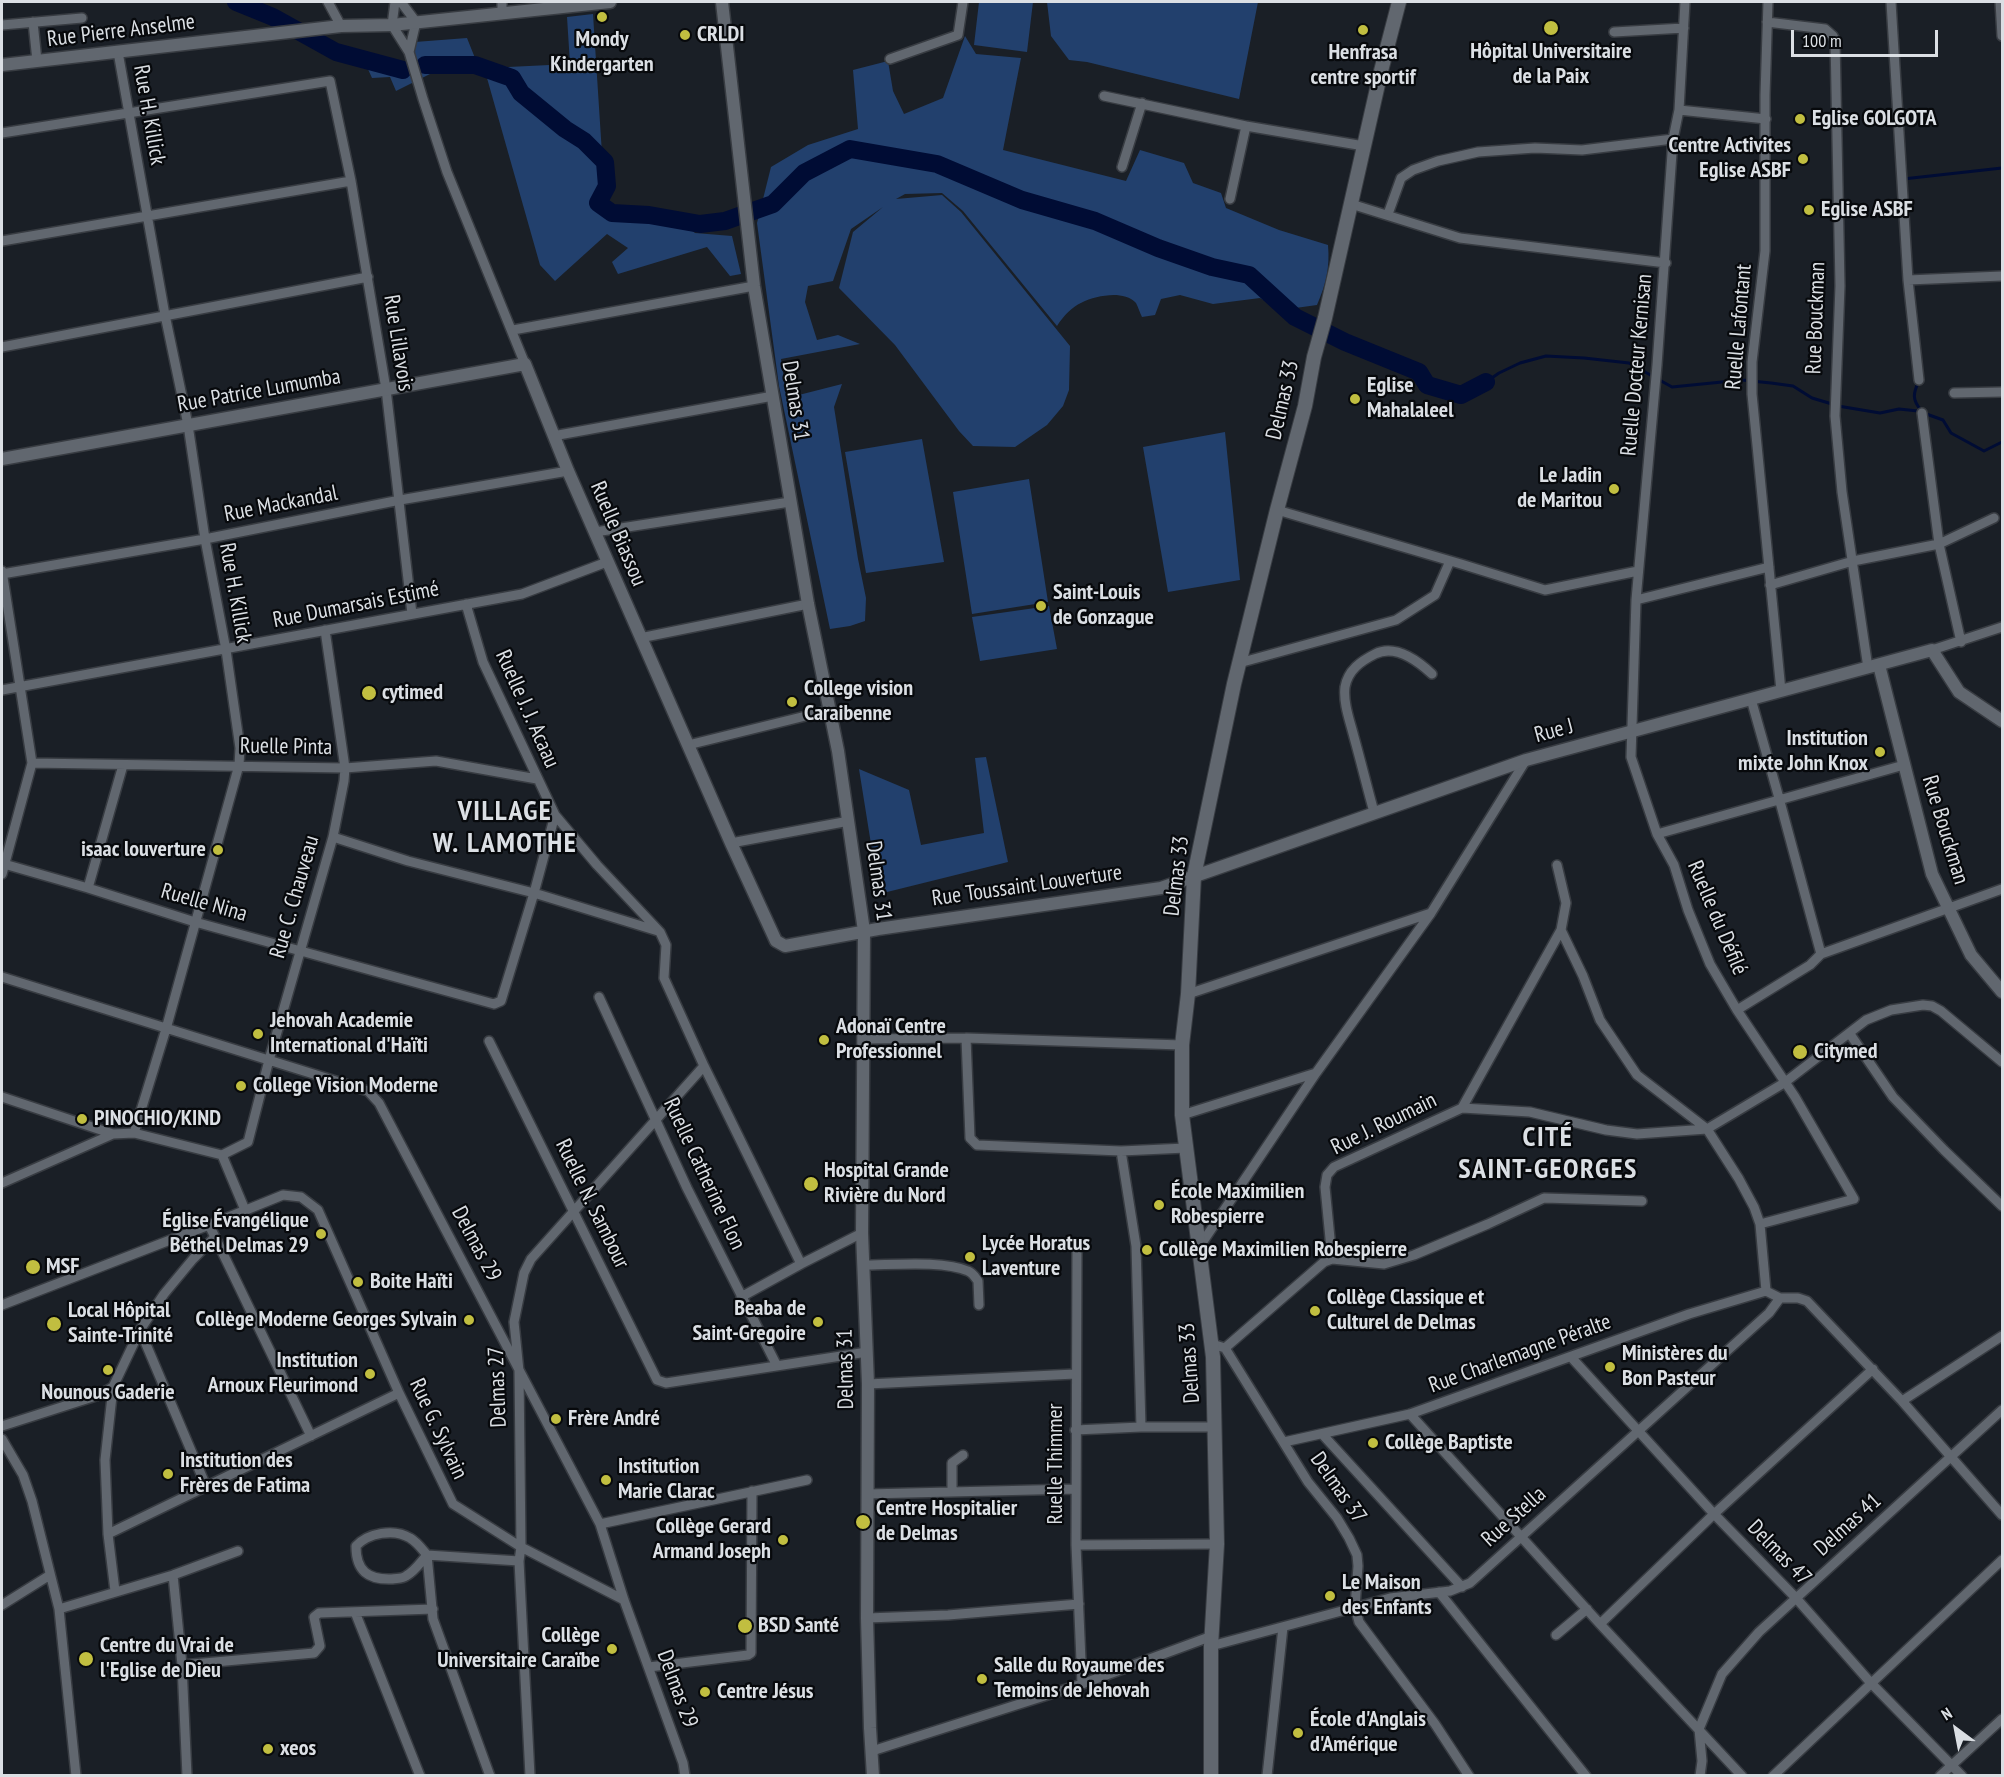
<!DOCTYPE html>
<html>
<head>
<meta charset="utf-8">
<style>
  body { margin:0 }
  #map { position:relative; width:2004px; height:1777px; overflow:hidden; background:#1a1f26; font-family:"PT Sans Narrow",sans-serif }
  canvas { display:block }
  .frame { position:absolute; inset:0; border:3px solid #dbdfe4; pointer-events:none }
  .north { position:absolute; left:1926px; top:1699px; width:60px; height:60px; -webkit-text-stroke:4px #07090c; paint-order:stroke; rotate:328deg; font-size:16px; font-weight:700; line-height:24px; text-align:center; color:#dbdfe4 }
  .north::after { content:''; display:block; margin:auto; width:21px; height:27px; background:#dbdfe4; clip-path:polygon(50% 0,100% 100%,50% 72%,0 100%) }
  .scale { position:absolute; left:1791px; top:30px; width:147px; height:27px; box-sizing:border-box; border:3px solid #dbdfe4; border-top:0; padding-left:8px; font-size:18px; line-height:21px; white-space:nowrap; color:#dbdfe4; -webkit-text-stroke:4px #07090c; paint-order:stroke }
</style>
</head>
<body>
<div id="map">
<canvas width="2004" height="1777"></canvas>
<div class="frame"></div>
<div class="north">N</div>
<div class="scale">100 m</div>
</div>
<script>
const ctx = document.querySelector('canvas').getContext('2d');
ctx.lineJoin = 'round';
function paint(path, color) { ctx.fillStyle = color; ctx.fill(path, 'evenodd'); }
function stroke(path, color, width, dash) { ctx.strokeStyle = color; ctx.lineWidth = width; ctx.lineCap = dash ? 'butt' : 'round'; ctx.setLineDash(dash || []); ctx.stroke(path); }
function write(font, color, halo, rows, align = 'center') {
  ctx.font = font + ' "PT Sans Narrow",sans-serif'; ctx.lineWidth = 4.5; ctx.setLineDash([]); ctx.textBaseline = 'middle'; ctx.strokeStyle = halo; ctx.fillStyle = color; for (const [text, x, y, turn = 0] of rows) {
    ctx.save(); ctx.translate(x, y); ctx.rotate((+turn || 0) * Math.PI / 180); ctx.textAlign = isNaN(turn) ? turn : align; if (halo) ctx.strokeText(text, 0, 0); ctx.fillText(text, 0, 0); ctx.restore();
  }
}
const green = new Path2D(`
  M979,2H1033L1027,52L974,45Z
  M1047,2H1258L1239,99L1087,62L1069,60L1051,36Z
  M593,14L604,185L593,204L608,217H650L682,222L695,233L732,236L741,274L730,276L707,247L618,274L612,262L628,248L607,234L555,281L540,265L485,71L440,69L396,91L390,77L372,78L367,67L415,64V42L467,38L477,63L508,67L570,64L567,17Z
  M965,36L976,54L1021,58L1003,150L1126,181L1140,150L1184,163L1193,183L1221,193L1226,208L1279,230L1328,245C1330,268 1326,284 1317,305L1281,310L1260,298L1213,304L1180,295L1161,299L1155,315L1142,317C1140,313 1138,307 1136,303C1131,297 1121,295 1114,295C1089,296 1071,304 1057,326L963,211L942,193L905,194L896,199L942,195L961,212L1070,346L1069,390L1063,406L1047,425L1015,447L973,446L959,431L895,345L839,288L853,232L883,207L851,229L833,281L808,286L805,302L817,340L838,335L860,344L781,359L787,398L842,384L834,407L858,559L866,598L865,621L850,626L830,629L779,386L757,223L771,167L808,145L858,129L853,70L888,61L893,91L904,114L943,98Z
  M1225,432L1240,580L1168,592L1143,447Z
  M922,439L944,562L866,573L845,452Z
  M1029,479L1048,602L972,614L953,492Z
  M1049,606L1057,649L980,661L972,617Z
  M986,757L1008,862L879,894L859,769L909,790L921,845L984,833L975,758Z`);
const stream = new Path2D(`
  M1903,179L2002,168
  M1919,381C1913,393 1912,400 1921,410
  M1486,382L1499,373L1520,363L1546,356L1584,358L1629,363L1672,387L1742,380L1771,383L1793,386L1812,398L1832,404
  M1838,406L1880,413L1899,409L1918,411L1943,420L1951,433L1984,451L2002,442`);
const river = new Path2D(`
  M236,2L273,17L336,52L403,70
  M425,65H475L512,78L521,93L565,129L584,141L605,162L607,186L598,203L612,213L649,215L700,224L725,221L773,204L804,173L850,149L937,164L1022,200L1095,221L1158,248L1212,267L1249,275L1295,317L1345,342L1419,372L1427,385L1461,395L1486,382`);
const minor = new Path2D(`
  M328,2L341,26
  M395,2L392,25L409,52L423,99L447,172L525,364
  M401,2L416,22L409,52
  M1685,2L1679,110L1673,139L1657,365L1636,600L1631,757L1657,834L1674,865L1688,910L1710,964L1737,1010L1795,1097L1854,1199L1760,1224
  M1768,2L1765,95V251L1752,362V394L1781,691
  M1891,2L1908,280L1919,380
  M2000,2L2002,36
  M502,13V2
  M33,22L37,61
  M1767,22L1825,29L1833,36L1835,40L1840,286L1835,416L1842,492L1868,668
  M2,25L82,18
  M1614,32L1684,28
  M118,52L165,315L188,425L205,539L226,650L240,748L239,765L166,1029L134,1133
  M890,59L958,35L963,2
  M1104,96L1246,126L1364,146
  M1679,110L1766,119
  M2,133L330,81L351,181L386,389L412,614
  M1122,167L1142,103
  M1230,199L1246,126
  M1351,204L1460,238L1666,263
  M1388,214L1401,178L1413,170L1438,161L1478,152L1535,148L1582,150L1673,139
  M2,241L351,181
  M1908,280L2002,276
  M513,330L754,286
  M2,347L368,277
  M1954,393L2002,392
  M1922,413L1939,544L1961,642
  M553,436L773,396
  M1277,510L1461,564L1545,590L1638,571
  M595,532L790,502
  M2,574L205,539L400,500L568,471
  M1770,585L1853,561L1939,544L1994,518
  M1636,600L1769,567
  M466,604L483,662L555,815L597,865L660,932L666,945L664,978L704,1066L801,1264
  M640,638L808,604
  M1932,650L2002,627
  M1239,663L1396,620L1435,595L1450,561
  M2,690L522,594L607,562
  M1751,699L1779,798L1821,954
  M688,745L830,710
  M32,763L345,768L436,761L537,779
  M1374,812C1367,787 1361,762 1354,737C1350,721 1343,703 1345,687C1348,670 1361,661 1375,654C1395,644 1417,660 1432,674
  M1657,834L1904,765
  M333,837L408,861L534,893L658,931
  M731,843L849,821
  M4,864L88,888L195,922L494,1004L501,1001L534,893L555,815
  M2,874L32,763L2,571
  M88,888L123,765
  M1561,930L1583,976L1600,1020L1637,1075L1707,1129L1739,1179L1754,1207L1760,1224L1766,1291
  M2,977L368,1091L379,1103L600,1524L624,1600L683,1763L685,1776
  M1188,994L1431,913
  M599,997L687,1188L777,1366
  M1737,1010L1810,965L1821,954L2002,889
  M1850,1034L1893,1097L1944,1150L2002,1206
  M966,1038L970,1138L977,1145L1121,1151L1186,1148
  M864,1039L966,1038L1182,1045
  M489,1041L657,1380L666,1383L867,1352
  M2,1097L113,1134L134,1133L222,1155
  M1462,1108L1530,1112L1606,1130L1637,1134L1707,1129L1784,1083L1866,1020L1891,1010L1923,1005L1932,1006L1941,1011L2002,1062
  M1182,1115L1316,1073
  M1121,1151L1136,1246L1141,1427
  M222,1155L248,1142L269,1060L333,837L344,781L345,768L325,630
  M222,1155L245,1210
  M2,1183L113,1134
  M215,1237L311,1436
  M1077,1243L1076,1545L1082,1684
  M1200,1246L1316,1073L1431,913L1526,760
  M1332,1259L1384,1264L1414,1255L1488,1224L1544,1198L1642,1201
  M863,1265C892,1265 943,1260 968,1271C973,1273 975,1277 978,1281L979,1305
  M1766,1291L1780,1298H1798L1807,1301L1902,1401L2002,1515
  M741,1297L801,1264L862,1233
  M2,1305L209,1225L283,1195L301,1197L318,1210L399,1393L453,1504L521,1547L624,1600
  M140,1330L206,1486
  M1212,1344L1225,1348L1324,1262L1332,1259L1325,1187L1327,1175L1334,1167L1462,1108L1561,930L1566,903L1557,865
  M1225,1348L1308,1482L1337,1518L1349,1538L1357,1555L1358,1566L1355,1607L1359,1622L1435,1724L1469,1776
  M1571,1357L1714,1514L1796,1598L1870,1682L1962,1776
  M868,1384L1075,1374
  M1902,1401L2002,1336
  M1410,1414L1600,1624L1742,1776
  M2,1426L99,1395L113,1387
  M1075,1430L1141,1427H1215
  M1323,1435L1462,1587
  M2,1439L23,1475L32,1501L59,1609L76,1776
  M1284,1442L1410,1414L1689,1314L1766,1291
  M952,1492V1463L963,1455
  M867,1494L1075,1489
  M600,1524L807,1480
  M108,1534L399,1393
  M1076,1545L1217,1544
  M427,1555C420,1563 415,1571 406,1576C402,1579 397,1578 392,1579C368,1580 356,1571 356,1546C368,1533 394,1528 410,1538C417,1542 422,1549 427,1555L519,1561
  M427,1555L433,1619L490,1776
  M173,1575L182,1665L187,1776
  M115,1591L108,1534L105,1460L113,1387L140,1330L164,1294L193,1259L215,1237L209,1225
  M1439,1592L1586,1776
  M2,1605L50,1575
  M59,1609L173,1575L238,1551
  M355,1612L420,1776
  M867,1618L948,1615L1079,1604
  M1600,1624L1714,1514L1873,1369
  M1556,1635L1587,1609
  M1211,1646L1390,1598L1450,1591L1470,1583L1769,1313L1780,1298
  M182,1665L314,1653L320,1646L314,1617L319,1613L433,1609
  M649,1667L748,1655L751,1653L752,1491
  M872,1751L1082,1684L1212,1636
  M530,1776L519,1561L521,1547L519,1371L514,1322L524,1273L531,1259L704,1066
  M1267,1776L1283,1627
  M1700,1776L1702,1761L1699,1729L1722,1674L1759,1632L2002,1410
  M1773,1776L2002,1560
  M1940,1776L2002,1719`);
const tertiary = new Path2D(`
  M722,2L754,286L808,604L838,751L864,931L862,1233L868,1384L867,1618L870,1728L873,1776
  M2,65L341,26L392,25L610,2
  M2,459L525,364L568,471L731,843L776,941L785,946L878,929L1161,888L1526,760L1932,650L1959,692L2002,721
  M1879,665L1932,874L1971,955L2002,992`);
const secondary = new Path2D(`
  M1211,1776V1646L1217,1544L1213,1357L1182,1115V1045L1188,994L1194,876L1234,684L1277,510L1305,406L1314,357L1325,318L1381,71L1399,2`);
const markers = [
  [602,17,6,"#c1be40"],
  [1551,28,8,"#c1be40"],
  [1363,30,6,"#c1be40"],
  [685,35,6,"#c1be40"],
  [1800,119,6,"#c1be40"],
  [1803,159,6,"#c1be40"],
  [1809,210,6,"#c1be40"],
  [1355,399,6,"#c1be40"],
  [1614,489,6,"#c1be40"],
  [1041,606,6,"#c1be40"],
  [369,693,8,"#c1be40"],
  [792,702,6,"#c1be40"],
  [1880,752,6,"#c1be40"],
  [218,850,6,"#c1be40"],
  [258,1034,6,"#c1be40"],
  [824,1040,6,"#c1be40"],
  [1800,1052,8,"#c1be40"],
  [241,1086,6,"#c1be40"],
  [82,1119,6,"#c1be40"],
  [811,1184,8,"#c1be40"],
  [1159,1205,6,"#c1be40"],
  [321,1234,6,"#c1be40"],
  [1147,1250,6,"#c1be40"],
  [970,1257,6,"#c1be40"],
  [33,1267,8,"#c1be40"],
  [358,1282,6,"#c1be40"],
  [1315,1311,6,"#c1be40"],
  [469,1320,6,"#c1be40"],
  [818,1322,6,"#c1be40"],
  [54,1324,8,"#c1be40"],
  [1610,1367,6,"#c1be40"],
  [108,1370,6,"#c1be40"],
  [370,1374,6,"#c1be40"],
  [556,1419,6,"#c1be40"],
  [1373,1443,6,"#c1be40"],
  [168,1474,6,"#c1be40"],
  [606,1480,6,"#c1be40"],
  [863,1522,8,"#c1be40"],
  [783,1540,6,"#c1be40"],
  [1330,1596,6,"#c1be40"],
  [745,1626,8,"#c1be40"],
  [612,1649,6,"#c1be40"],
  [86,1659,8,"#c1be40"],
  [982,1679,6,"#c1be40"],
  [705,1692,6,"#c1be40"],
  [1298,1733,6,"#c1be40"],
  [268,1749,6,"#c1be40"]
];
const streetNames = [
  ["Rue Pierre Anselme",121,31,-7],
  ["Rue H. Killick",149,115,80],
  ["Rue Bouckman",1816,318,-88],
  ["Ruelle Lafontant",1739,327,-85],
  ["Rue Lillavois",398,343,81],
  ["Ruelle Docteur Kernisan",1637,365,-85],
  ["Rue Patrice Lumumba",259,391,-10],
  ["Delmas 33",1283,400,-77],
  ["Delmas 31",795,401,81],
  ["Rue Mackandal",281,504,-11],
  ["Ruelle Biassou",618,534,67],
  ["Rue H. Killick",235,593,80],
  ["Rue Dumarsais Estimé",356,605,-11],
  ["Ruelle J. J. Acaau",527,709,66],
  ["Rue J",1554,731,-15],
  ["Ruelle Pinta",286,747,1],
  ["Rue Bouckman",1945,830,73],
  ["Delmas 33",1177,876,-83],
  ["Delmas 31",878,881,82],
  ["Rue Toussaint Louverture",1027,886,-8],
  ["Rue C. Chauveau",295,897,-74],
  ["Ruelle Nina",204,903,16],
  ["Ruelle du Défilé",1717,918,67],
  ["Rue J. Roumain",1384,1124,-26],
  ["Ruelle Catherine Flon",704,1174,65],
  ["Ruelle N. Sambour",592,1204,64],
  ["Delmas 29",476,1244,62],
  ["Rue Charlemagne Péralte",1520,1354,-20],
  ["Delmas 33",1190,1363,-94],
  ["Delmas 31",846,1369,-91],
  ["Delmas 27",498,1387,-92],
  ["Rue G. Sylvain",438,1429,65],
  ["Ruelle Thimmer",1056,1464,-90],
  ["Delmas 37",1338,1488,55],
  ["Rue Stella",1514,1517,-42],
  ["Delmas 41",1848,1525,-42],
  ["Delmas 47",1779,1553,46],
  ["Delmas 29",677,1689,70]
];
const poiNames = [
  ["CRLDI",697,35],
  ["Mondy",602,40,"center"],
  ["Kindergarten",602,65,"center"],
  ["Hôpital Universitaire",1551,52,"center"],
  ["de la Paix",1551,77,"center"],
  ["Henfrasa",1363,53,"center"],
  ["centre sportif",1363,78,"center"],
  ["Eglise GOLGOTA",1812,119],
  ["Centre Activites",1791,146,"right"],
  ["Eglise ASBF",1791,171,"right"],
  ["Eglise ASBF",1821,210],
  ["Eglise",1367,386],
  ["Mahalaleel",1367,411],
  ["Le Jadin",1602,476,"right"],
  ["de Maritou",1602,501,"right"],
  ["Saint-Louis",1053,593],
  ["de Gonzague",1053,618],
  ["College vision",804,689],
  ["Caraibenne",804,714],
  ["cytimed",382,693],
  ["Institution",1868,739,"right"],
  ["mixte John Knox",1868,764,"right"],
  ["isaac louverture",206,850,"right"],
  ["Jehovah Academie",270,1021],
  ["International d'Haïti",270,1046],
  ["Adonaï Centre",836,1027],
  ["Professionnel",836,1052],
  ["Citymed",1814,1052],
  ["College Vision Moderne",253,1086],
  ["PINOCHIO/KIND",94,1119],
  ["Hospital Grande",824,1171],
  ["Rivière du Nord",824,1196],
  ["École Maximilien",1171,1192],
  ["Robespierre",1171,1217],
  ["Église Évangélique",309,1221,"right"],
  ["Béthel Delmas 29",309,1246,"right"],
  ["Lycée Horatus",982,1244],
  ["Laventure",982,1269],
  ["Collège Maximilien Robespierre",1159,1250],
  ["MSF",46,1267],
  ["Boite Haïti",370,1282],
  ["Collège Classique et",1327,1298],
  ["Culturel de Delmas",1327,1323],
  ["Beaba de",806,1309,"right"],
  ["Saint-Gregoire",806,1334,"right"],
  ["Local Hôpital",68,1311],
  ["Sainte-Trinité",68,1336],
  ["Collège Moderne Georges Sylvain",457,1320,"right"],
  ["Ministères du",1622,1354],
  ["Bon Pasteur",1622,1379],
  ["Institution",358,1361,"right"],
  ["Arnoux Fleurimond",358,1386,"right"],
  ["Nounous Gaderie",108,1393,"center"],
  ["Frère André",568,1419],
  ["Collège Baptiste",1385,1443],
  ["Institution des",180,1461],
  ["Frères de Fatima",180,1486],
  ["Institution",618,1467],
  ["Marie Clarac",618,1492],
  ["Centre Hospitalier",876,1509],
  ["de Delmas",876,1534],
  ["Collège Gerard",771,1527,"right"],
  ["Armand Joseph",771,1552,"right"],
  ["Le Maison",1342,1583],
  ["des Enfants",1342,1608],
  ["BSD Santé",758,1626],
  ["Collège",600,1636,"right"],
  ["Universitaire Caraïbe",600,1661,"right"],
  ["Centre du Vrai de",100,1646],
  ["l'Eglise de Dieu",100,1671],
  ["Salle du Royaume des",994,1666],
  ["Temoins de Jehovah",994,1691],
  ["Centre Jésus",717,1692],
  ["École d'Anglais",1310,1720],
  ["d'Amérique",1310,1745],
  ["xeos",280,1749]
];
const districtNames = [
  ["VILLAGE",505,812],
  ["W. LAMOTHE",505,844],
  ["CITÉ",1548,1138],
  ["SAINT-GEORGES",1548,1170]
];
paint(green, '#22406d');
stroke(stream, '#000c34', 3);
stroke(river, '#000c34', 18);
stroke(minor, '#383c42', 12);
stroke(tertiary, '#383c42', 15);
stroke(secondary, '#383c42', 16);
stroke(minor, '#61676f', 9);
stroke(tertiary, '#61676f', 12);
stroke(secondary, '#61676f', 14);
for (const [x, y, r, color] of markers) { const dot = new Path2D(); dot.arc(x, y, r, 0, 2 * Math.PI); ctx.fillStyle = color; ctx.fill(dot); stroke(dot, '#07090c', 2); }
write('22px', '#dbdfe4', '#07090c', streetNames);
write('bold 22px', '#dbdfe4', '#07090c', poiNames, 'left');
ctx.letterSpacing = '1.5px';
write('bold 28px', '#dbdfe4', '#07090c', districtNames);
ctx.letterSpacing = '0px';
</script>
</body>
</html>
